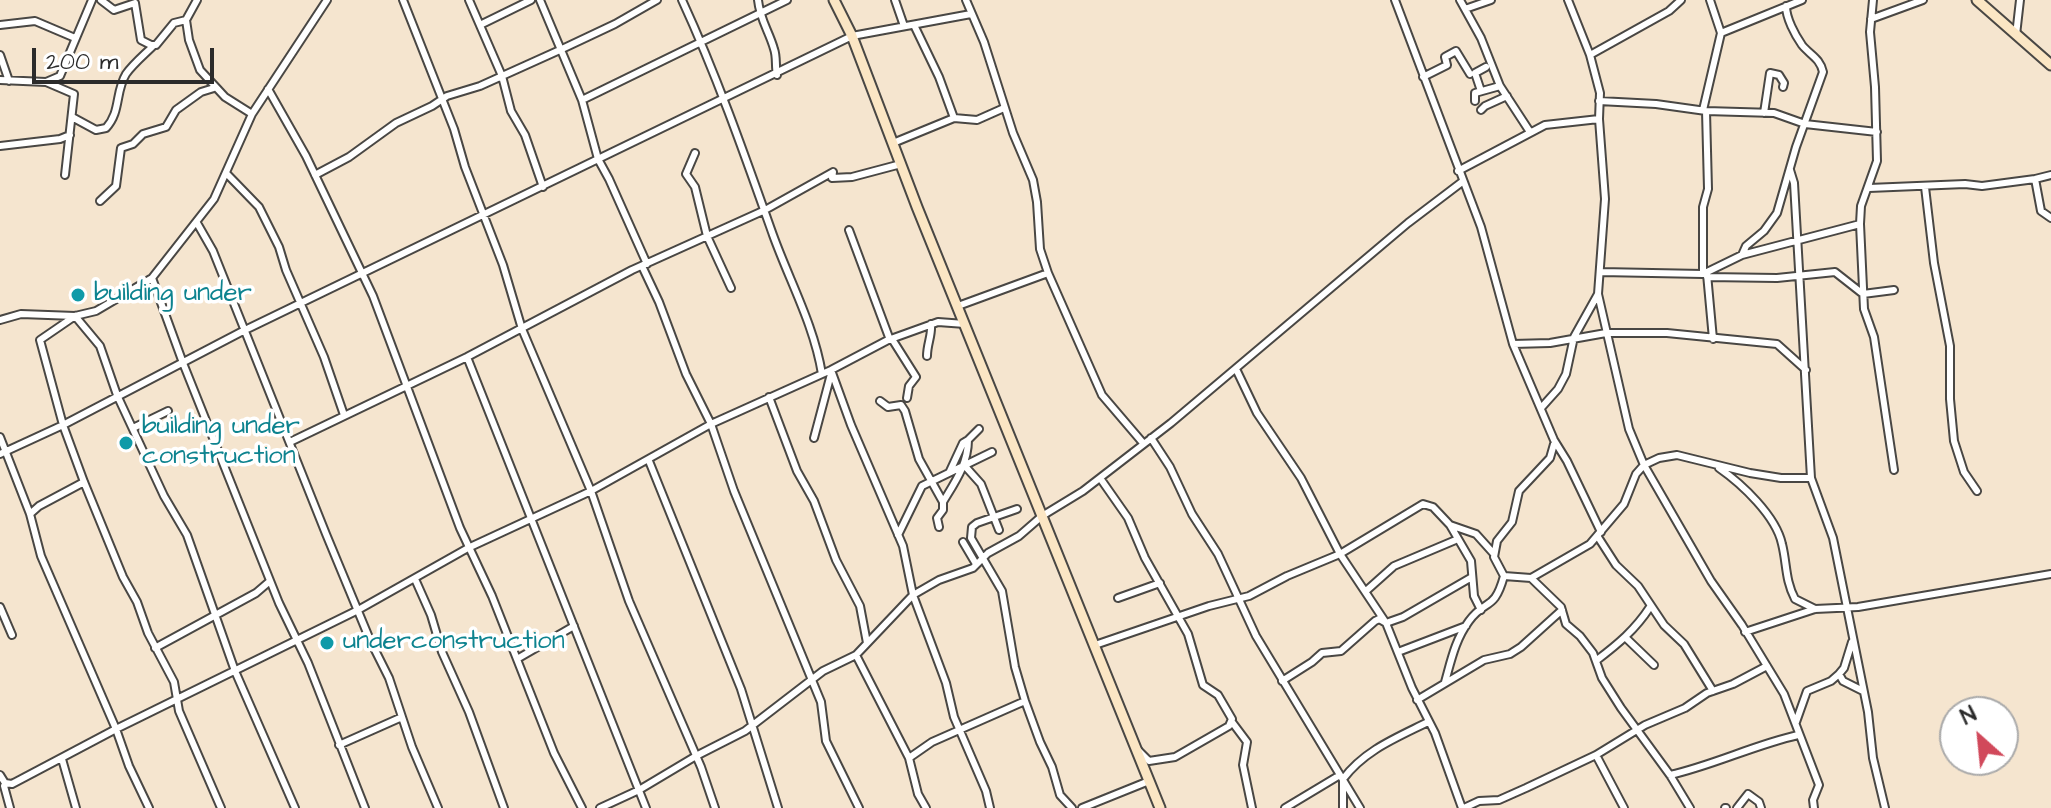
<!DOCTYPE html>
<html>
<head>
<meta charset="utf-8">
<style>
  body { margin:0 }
  #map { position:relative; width:2051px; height:808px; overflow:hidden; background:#f5e5cf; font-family:"Architects Daughter",sans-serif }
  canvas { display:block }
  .north { position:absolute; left:1939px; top:696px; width:80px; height:80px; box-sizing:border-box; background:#fff; border:2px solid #aaa; border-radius:50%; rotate:333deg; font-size:22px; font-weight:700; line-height:32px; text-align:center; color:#2b2b2b }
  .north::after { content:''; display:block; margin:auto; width:28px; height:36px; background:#d1495b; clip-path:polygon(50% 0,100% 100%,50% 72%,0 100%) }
  .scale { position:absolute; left:32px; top:48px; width:182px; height:36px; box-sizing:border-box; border:4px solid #2b2b2b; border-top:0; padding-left:10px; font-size:24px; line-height:28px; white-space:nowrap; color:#2b2b2b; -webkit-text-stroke:6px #fff; paint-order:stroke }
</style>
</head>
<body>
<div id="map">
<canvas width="2051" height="808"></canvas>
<div class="north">N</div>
<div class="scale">200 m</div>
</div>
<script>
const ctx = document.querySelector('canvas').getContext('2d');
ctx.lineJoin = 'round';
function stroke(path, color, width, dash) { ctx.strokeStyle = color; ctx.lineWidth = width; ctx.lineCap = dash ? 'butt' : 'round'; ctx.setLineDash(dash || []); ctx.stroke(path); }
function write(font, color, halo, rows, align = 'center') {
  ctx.font = font + ' "Architects Daughter",sans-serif'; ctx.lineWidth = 7; ctx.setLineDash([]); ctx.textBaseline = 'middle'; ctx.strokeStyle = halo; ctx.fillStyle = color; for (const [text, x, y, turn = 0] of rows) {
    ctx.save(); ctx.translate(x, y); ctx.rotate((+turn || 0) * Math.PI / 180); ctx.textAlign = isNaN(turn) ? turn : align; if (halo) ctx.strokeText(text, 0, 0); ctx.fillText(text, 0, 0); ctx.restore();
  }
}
const street = new Path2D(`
  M101,0L114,10L135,3L141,40L151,45H156L174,23L186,20
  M197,0L186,20L189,40L200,70L225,97L252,114
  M403,0L454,129L465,167L503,265L522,329L591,491L629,601L701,767L715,808
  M469,0L502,76L511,111L525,135L543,187
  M540,0L582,100L598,159L609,179L647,264
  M682,0C717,76 745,156 773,235C790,282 814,325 822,374
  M758,0C760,20 769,31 774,49C777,57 775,66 777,75
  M895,0L904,26
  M966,0L984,42L1013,133L1033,180L1037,202L1040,249L1048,273L1102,395L1143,443
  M1395,0L1481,227L1513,344L1554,440L1567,461L1601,532
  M1460,0L1481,38L1500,86L1530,132
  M1568,0L1590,55L1600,93L1599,119L1605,199L1598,294L1629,429L1644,465L1711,581L1742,625L1784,694L1819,785L1813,800L1814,808
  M1873,0L1870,32L1875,87L1877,161L1861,206L1860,224L1864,309L1874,337L1894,470
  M1465,9L1491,0
  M1871,19L1923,0
  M0,25L35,21L75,38
  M480,25L531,0
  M914,25L939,77L954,118
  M1721,33L1802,0
  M2016,35L2020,0
  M0,55L9,81
  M1590,55L1669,11L1681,0
  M1423,77L1447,65L1445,57L1456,51L1470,74
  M0,80L46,82L60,76L92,0
  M46,82L74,94L65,175
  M268,89L306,156L373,296L460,528L492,596L554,753L582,808
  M1481,91L1475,73L1486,67
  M582,100L787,0
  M1475,101V93L1500,86
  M1599,101L1656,104L1706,111L1774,113L1805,124L1877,132
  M1481,110L1485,106L1507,96
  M1703,110L1721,33L1710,0
  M1764,113L1770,73L1779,75L1784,83L1783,87
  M72,117L96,130L106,128C121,112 115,92 126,74C133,64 144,55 153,46
  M893,143L954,118L977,120L1004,108
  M0,146L60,139L70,135
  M695,153L686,174L695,187L707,236L731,288
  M1790,170L1794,183L1811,478L1833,538L1868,712L1873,758L1885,808
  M1458,171L1545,125L1599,119
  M226,173L259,207L279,247L286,270L324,357L344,415
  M315,175L349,157L396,123L432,106L447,96L480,86L562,49L615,24L657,0
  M2035,179L2041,211L2051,218
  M1925,187L1934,263L1950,346V399L1954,441L1964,472L1977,491
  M1869,188L1965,184L1982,186L2035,179L2051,175
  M100,201L116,186L121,148L133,144L143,134L166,127L176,110L201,92L214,88
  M197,223L213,251L326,534L370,640L389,678L412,747L438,808
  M849,230L890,340
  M1742,255L1746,246L1764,231L1777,213L1796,147L1823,72C1820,58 1810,55 1802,45C1795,35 1786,18 1786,6
  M642,266L659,302L686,374L711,424L734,491L821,702L826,741L859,808
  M1601,272L1703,274L1742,255L1860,224
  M1703,274V207L1708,189L1706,111
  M1707,274L1713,339
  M1707,277L1777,278L1835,272L1863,294L1894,290
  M152,278L183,363L279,603L308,663L365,808
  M958,306L1048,273
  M0,320L21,314L75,316L96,311L152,278L214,199L252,114L327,0
  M892,339L916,377L909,386L907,398
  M1513,344L1550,343L1606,333H1667L1777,344L1806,370
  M927,356C927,344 932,336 931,324
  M467,357L646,808
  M1236,369L1257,413L1301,478L1340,554L1386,623L1412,688L1435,733L1462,808
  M831,370L851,425L903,546L913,595L946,683L954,717L986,791L990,808
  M769,397L797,471L814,501L836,560L860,606L867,643
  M880,401L888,407L901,405L905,411L919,459L943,502V510L937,518L939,527
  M1541,408L1558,389L1566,374L1574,337L1598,294
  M133,428L168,411
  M0,437L30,514L41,556L116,729L129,766L149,808
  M814,438L831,374
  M1151,438L1170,467L1192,514L1218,554L1256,636L1360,808
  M290,442L467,357L632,270L765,210L833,172L832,178L852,177L901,164
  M0,454L63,425L243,331L852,36L971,14
  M649,461L741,689L778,808
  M964,465L981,484L999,530
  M1719,468C1742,484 1776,516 1782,544C1787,564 1785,580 1795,599L1815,609
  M950,471L963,443L968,440
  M1100,478L1128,518L1145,558L1188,634L1203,685L1218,695L1232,719L1229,726L1175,757L1149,761L1138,750
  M943,502C955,482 968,464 968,440L979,429
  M1017,509L977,523L972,527L971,538L1002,591L1015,667L1025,701L1040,742L1052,767L1060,795L1072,808
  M30,514L39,506L84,482
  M1450,525L1471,561L1474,596L1481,610
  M898,535L922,486L992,452
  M1598,537L1616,565L1638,586L1664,625L1684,644L1713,691
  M963,542L976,564
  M1504,576L1531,578L1561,607L1566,624L1580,636L1593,653L1602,678L1621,708L1670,775L1690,808
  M1531,578L1590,544L1624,504L1636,474L1644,465L1659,458L1677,455L1750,473L1781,478H1811
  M415,579L431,615L442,652L469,712L504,808
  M1366,591L1394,566L1458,539
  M1118,598L1160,583
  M0,607L12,635
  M1745,632L1815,609L1858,607L2051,574
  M1626,638L1654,665
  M1095,645L1209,606L1249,596L1287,576L1340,554L1423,504L1433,507L1450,525L1476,534L1494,554
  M155,648L256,593L270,581
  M1398,652L1466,626
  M856,655L909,758L918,794L926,808
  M517,659L574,626
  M1597,660C1618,644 1635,630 1650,607
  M1839,674L1844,668L1852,642
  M1448,680L1445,682C1451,661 1455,640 1469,621C1486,598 1494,612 1504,576L1494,557L1497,541L1512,522L1519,491L1550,458L1554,444
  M1282,681L1312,662L1322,653L1341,651L1375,621L1379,619L1386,623L1403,617L1472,577
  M1417,700L1484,660L1510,654L1521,647L1562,610
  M1232,722L1247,742L1243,765L1252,808
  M1796,722L1807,691L1831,681L1839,674L1843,681L1863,691
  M339,745L402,717
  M1596,755L1624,808
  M909,758L932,742L1025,701
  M62,759L76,808
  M0,775L5,783L12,784L116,729L358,610L468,548L591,491L711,424L831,370L888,340L938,322L965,324
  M1670,775C1714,765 1754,745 1798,735
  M4,786L10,808
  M221,808L179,711L174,682L148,633L137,602L123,577L84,482L63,425L40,340L75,316L100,346L117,395L164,496L187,535L235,671L295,808
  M600,808L639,790L696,756L745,731L823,671L856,655L913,595L939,580L973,568L988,553L1019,536L1042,516L1083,491L1171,423L1408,223L1462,182
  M1082,808L1149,781
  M1285,808L1340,775
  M1343,808V779C1365,750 1396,738 1428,722
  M1464,808L1479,801L1499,800L1526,788L1596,755L1645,725L1685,708L1707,693L1733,684L1767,666
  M1725,808H1726
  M1737,808L1748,794L1759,802L1761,808`);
const secondary = new Path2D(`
  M834,0L852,36L917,207L1160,808
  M1977,0L2051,65`);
const markers = [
  [78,295,8,"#0f9aa8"],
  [126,443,8,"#0f9aa8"],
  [327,643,8,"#0f9aa8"]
];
const cultureNames = [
  ["building under",94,295],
  ["building under",142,428],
  ["construction",142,458],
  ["underconstruction",343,643]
];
stroke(street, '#494744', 10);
stroke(secondary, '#494744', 13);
stroke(street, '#fff', 6);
stroke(secondary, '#fbe6c4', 9);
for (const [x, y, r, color] of markers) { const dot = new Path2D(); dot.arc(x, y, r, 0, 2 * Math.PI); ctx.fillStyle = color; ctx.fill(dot); stroke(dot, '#fff', 3); }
write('26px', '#0d838f', '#fff', cultureNames, 'left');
</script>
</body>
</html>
